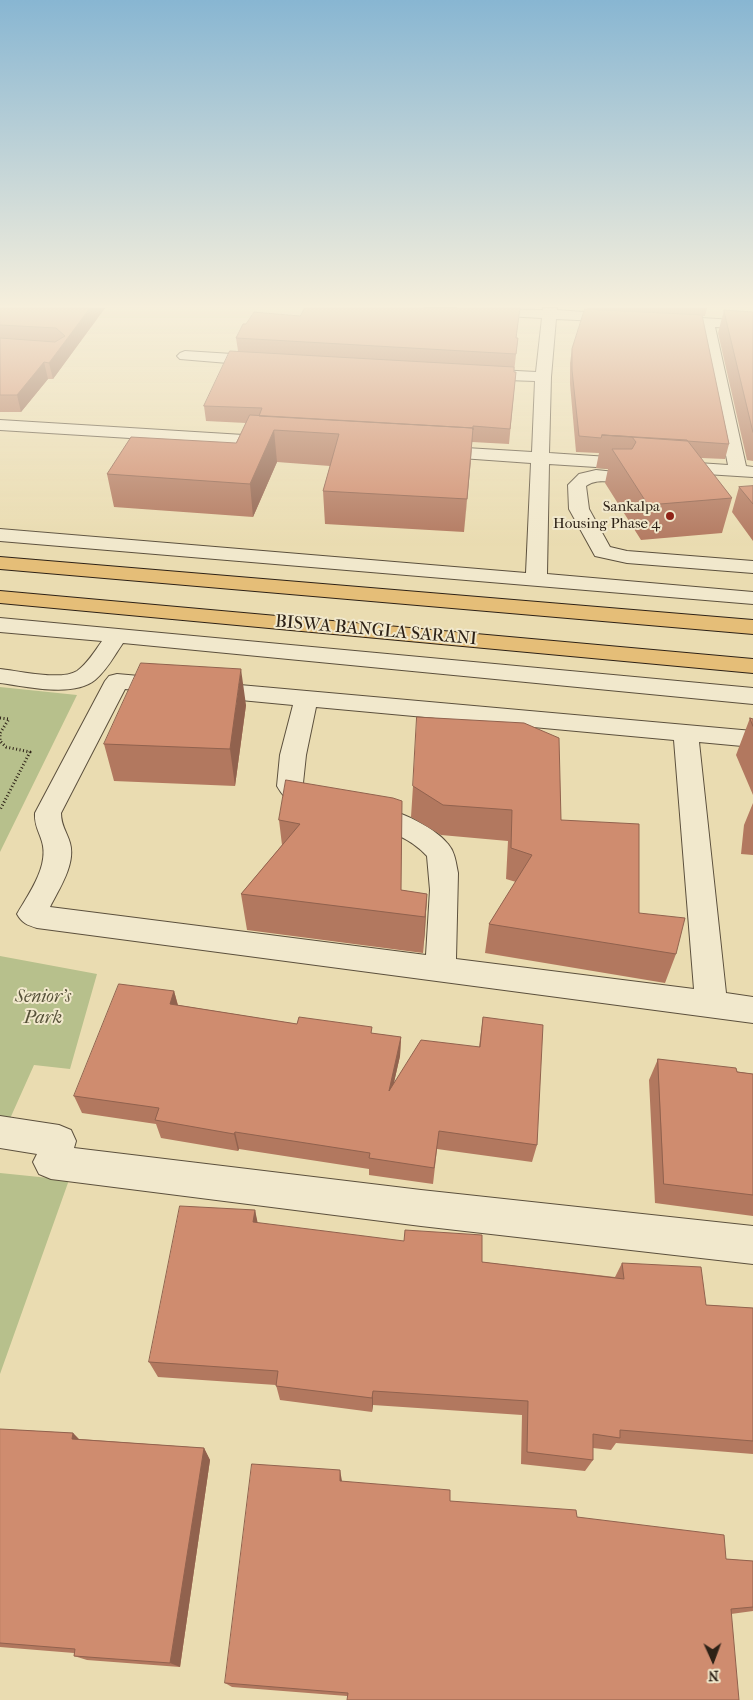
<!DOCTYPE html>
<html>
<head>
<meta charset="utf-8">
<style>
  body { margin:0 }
  #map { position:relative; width:753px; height:1700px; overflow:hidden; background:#eadcb1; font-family:"IM FELL French Canon",serif }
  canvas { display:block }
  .north { position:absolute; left:688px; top:1635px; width:50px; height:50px; -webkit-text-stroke:4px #f1e8cc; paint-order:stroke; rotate:178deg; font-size:14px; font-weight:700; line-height:20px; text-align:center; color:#2d2116 }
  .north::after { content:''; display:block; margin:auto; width:18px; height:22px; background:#2d2116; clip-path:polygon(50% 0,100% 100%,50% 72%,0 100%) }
</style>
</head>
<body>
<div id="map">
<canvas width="753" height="1700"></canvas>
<div class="north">N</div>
</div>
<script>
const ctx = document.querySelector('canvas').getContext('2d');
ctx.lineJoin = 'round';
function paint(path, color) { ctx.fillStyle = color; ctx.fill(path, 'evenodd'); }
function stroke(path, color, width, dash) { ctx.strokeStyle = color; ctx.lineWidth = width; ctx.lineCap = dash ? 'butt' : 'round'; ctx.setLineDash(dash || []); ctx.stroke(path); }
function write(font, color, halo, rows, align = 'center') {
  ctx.font = font + ' "IM FELL French Canon",serif'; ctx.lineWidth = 4; ctx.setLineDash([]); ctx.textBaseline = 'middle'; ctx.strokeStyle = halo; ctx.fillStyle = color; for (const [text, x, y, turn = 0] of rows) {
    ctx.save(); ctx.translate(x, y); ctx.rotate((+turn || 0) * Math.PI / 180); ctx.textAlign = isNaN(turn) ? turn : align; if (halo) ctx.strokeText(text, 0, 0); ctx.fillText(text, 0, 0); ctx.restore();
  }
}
const green = new Path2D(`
  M0,687L77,695L0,852Z
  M0,956L97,974L70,1069L34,1065L0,1141Z
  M0,1173L69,1180L0,1374Z`);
const path = new Path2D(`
  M0,718L9,719L0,733V741L6,747L30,752L0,810`);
const minor = new Path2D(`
  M425,308L543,310V308H557V310L624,315L626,318L619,322L556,319L551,377L549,453L728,465L700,326L667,324L660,320L667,316L753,321V329L715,327L746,466L753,467V477L549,464L547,574L753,592V604L0,541V529L526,573L531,463L433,456L427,455L424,451L427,447L433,446L532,452L535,381L479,379L471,374L479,369L536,372L542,318L432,312Z
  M185,351L264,356L272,361L264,366L180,359L177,356L180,353Z
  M0,420L276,437L282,438L285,442L282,446L276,447L0,430Z
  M596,470L625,473L628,477L625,481C612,484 598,477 586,486L589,509L610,547L627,551L753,561V573L627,563L595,556L569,509L568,485L579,474Z
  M0,618L753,688V704L123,643C114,656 107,670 95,680C73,698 25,686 0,683V669C19,671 61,681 77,671C87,664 95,651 102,641L0,632Z
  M117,674L753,731V747L699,742L726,993L753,997V1023L37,928C27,925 22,923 17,914C28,895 47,869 43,846C41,834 34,827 35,813L105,681L109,676ZM125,689L293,705L280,755L277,786C287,804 305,815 325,809L329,802L325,795L313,792L303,783L306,755L316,707L674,740L694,989L456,959L458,873C456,863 455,852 448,844C432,824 380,800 356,807L352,814L356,821C382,829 408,835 427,856L430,890L426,955L50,907C59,889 76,864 70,843C67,832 61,826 61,813Z
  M0,1116L59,1125L71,1130L76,1141L74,1148L421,1190L753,1226V1264L421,1226L51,1179L39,1174L33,1162L37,1154L0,1148Z`);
const major = new Path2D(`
  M0,557L753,620V634L0,569Z
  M0,591L753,659V673L0,603Z`);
const wall = new Path2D(`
  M0,308H105L53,379H48L21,412H0Z
  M520,308L516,338H518L514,372H516L509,444L472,442L464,532L325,524L323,491L330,466L277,462L253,517L114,507L107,474L236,443L246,423L206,421L204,406L238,351L236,338L246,324L300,316Z
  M588,308H707L705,316H702L729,444L725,459L701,458L732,498L722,533L641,540L605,483L608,469L596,468L599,453L576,452L570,384V363L572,349Z
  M724,310L753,312V461L747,460L718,333Z
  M753,486V541L732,512L739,487Z
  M246,705L235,786L114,781L104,744Z
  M750,718L753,719V795L736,755Z
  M286,780L401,890L427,894L425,930L423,953L247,930L241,894L282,845L279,820Z
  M413,786L561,820L639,913L676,954L665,983L485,953L489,924L516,882L506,879L508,841L441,835L411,817Z
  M753,803V855L741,854L744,825Z
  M174,991L178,1005L297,1024L401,1037L400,1056L394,1082L479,1047L483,1017L537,1145L532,1162L437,1149L433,1184L369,1175V1169L239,1149L238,1151L161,1138L156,1124L82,1113L74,1096Z
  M658,1059L753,1074V1216L655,1203L649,1080Z
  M255,1210L257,1223L482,1262L615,1277L622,1263L706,1305L753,1308V1454L616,1443L611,1450L593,1448V1460L585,1471L521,1464L522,1415L373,1405L372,1412L280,1400L276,1385L158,1377L149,1362Z
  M0,1429L73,1433L79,1439L204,1448L210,1460L180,1667L87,1660L74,1656V1653L0,1647Z
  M450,1501L577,1517L726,1559L753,1561V1611L731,1614L347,1696L232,1687L225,1683Z`);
const shadedWall = new Path2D(`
  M90,308H105L53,379L49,363Z
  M44,362L48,379L21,412L17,395Z
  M473,428L471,460L464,532L467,499Z
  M274,430L277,462L253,517L250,484Z
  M241,669L246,705L235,786L230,749Z
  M427,894L425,930L423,953L425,917Z
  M174,991L179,1010L170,1004Z
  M401,1037L400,1056L388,1109L389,1091Z
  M235,1132L239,1149L238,1151L234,1134Z
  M255,1210L259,1229L253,1222Z
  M373,1391V1405L372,1412V1398Z
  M73,1433L85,1446L72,1439Z
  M204,1448L210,1460L180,1667L170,1663Z
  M340,1470L342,1481H340Z`);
const building = new Path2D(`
  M0,308H90L49,363L44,362L17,395H0V338L55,342L65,336L56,328L0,325Z
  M305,308H520L516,338H518L516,354L236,338L243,324H246L254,312L300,316Z
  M585,309L702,315L729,444L602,435L601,438L579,436L572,370V349Z
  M724,310L753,312V432Z
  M230,351L514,367V372H516L510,429L473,426V430V428L259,416L262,408L204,406Z
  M250,415L473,428L467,499L323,491L339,434L274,430L250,484L107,474L131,437L236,443Z
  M602,435L687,440L732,498L648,505L612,449H632L636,442L632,437Z
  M753,486V504L739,487Z
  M141,663L241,669L230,749L104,744Z
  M417,717L524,723L559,738L561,820L639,824V913L685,918L676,954L489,924L532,855L511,848L512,810L443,805L413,786Z
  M750,718L753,719V726Z
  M286,780L393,798L402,801L401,890L427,894L425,917L241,894L300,824L279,820Z
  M119,984L174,991L170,1004L297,1024L299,1017L372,1027L371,1033L401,1037L389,1091L421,1040L480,1047L483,1017L543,1025L537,1145L439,1131L434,1168L369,1158L370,1153L235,1132L234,1134L155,1120L159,1108L74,1096Z
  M658,1059L736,1068L737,1072L753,1074V1195L664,1184Z
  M180,1206L255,1210L253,1222L404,1241L405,1230L482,1235V1262L624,1279L622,1263L701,1267L706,1305L753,1308V1441L620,1430V1438L593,1434V1460L527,1452L528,1401L373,1391L372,1398L276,1386L278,1371L149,1362Z
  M0,1429L73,1433L72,1439L204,1448L170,1663L74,1656L75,1649L0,1643Z
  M252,1464L340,1470V1481L450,1490V1501L576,1510L577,1517L724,1535L726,1559L753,1561V1607L731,1609L739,1700H347L348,1693L225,1683Z`);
const markers = [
  [670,516,5,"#8f2418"]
];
const farPoinames = [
  ["Sankalpa",660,507],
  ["Housing Phase 4",660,524]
];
const streetNames = [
  ["BISWA BANGLA SARANI",376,631,5]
];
const parkNames = [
  ["Senior's",43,998],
  ["Park",43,1019]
];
paint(green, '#b7c08c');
stroke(minor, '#5c503d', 2);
stroke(major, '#2d2116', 2);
stroke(path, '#2d2116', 3, [1, 2.5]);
paint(minor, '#f1e8cc');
paint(major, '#e5be78');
paint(wall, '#b2785f');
paint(shadedWall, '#91624e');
paint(building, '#cf8c6f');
stroke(building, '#91624e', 1);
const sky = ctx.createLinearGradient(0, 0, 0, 546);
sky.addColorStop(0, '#88b6d2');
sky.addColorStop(0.56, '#f6efdc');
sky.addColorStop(1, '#f6efdc00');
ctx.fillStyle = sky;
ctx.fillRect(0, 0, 753, 546);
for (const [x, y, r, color] of markers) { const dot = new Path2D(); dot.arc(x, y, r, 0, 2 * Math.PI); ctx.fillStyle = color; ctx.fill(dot); stroke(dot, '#f1e8cc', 2); }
write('15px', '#2d2116', '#f1e8cc', farPoinames, 'right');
write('18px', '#2d2116', '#f1e8cc', streetNames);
write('italic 18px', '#565139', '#f1e8cc', parkNames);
</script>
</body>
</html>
